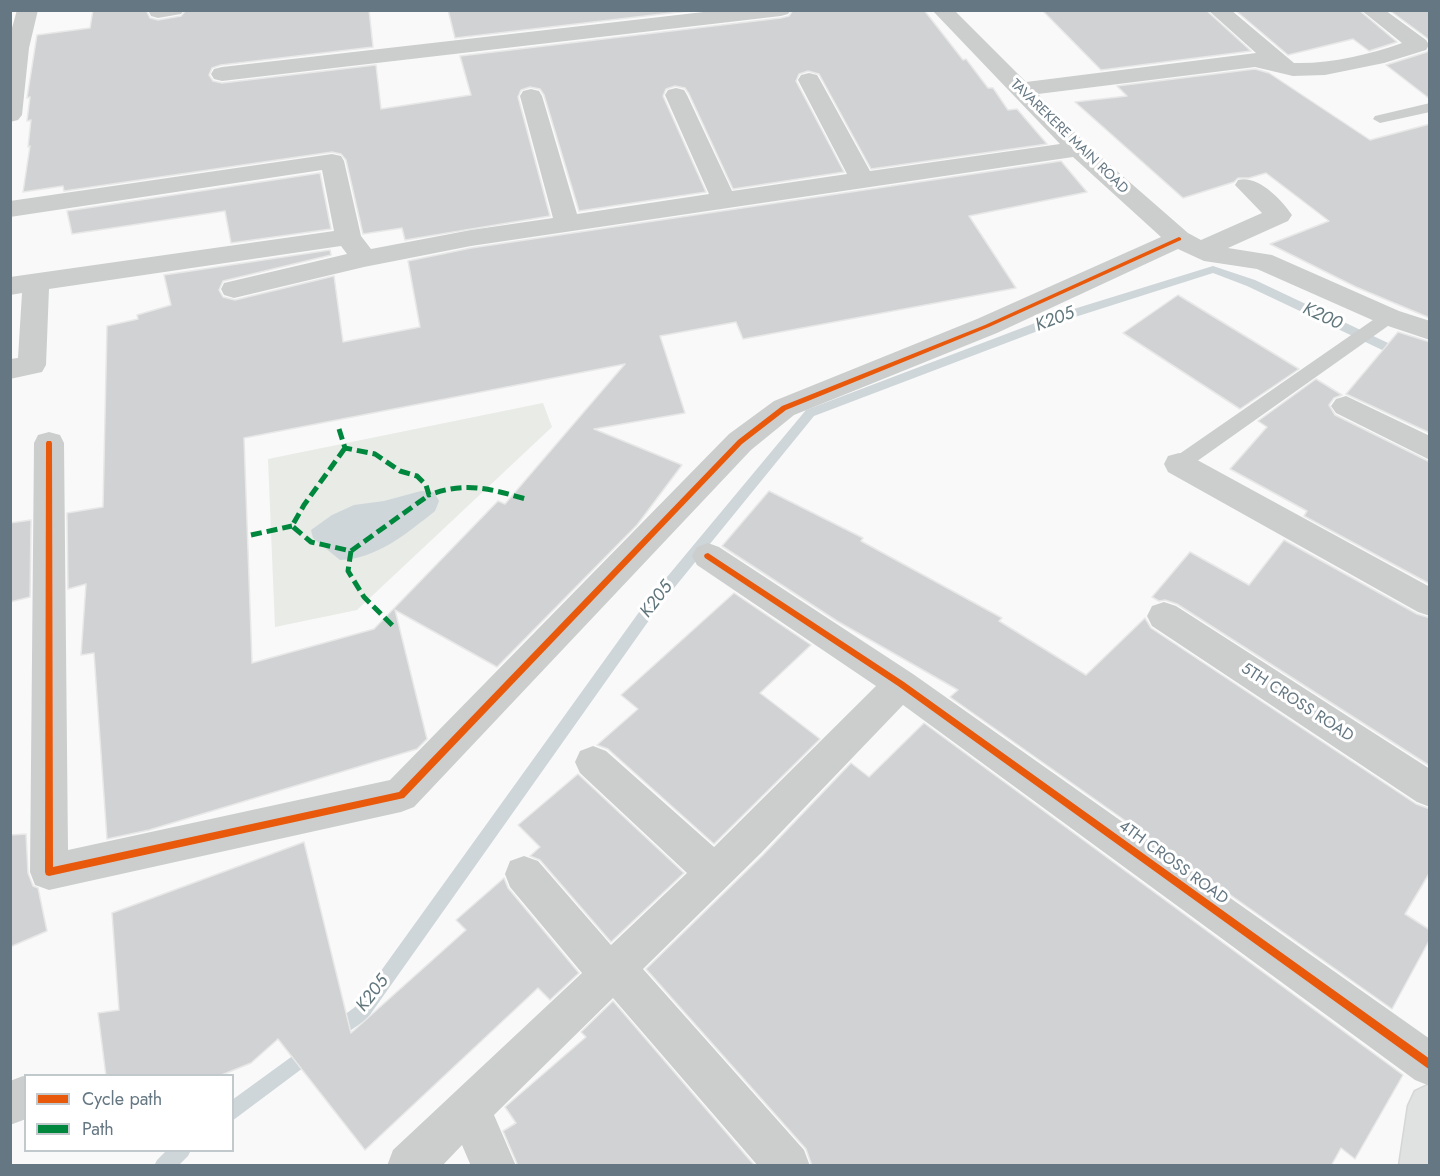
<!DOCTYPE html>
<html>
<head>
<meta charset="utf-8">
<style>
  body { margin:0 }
  #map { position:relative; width:1440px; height:1176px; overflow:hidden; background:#f9f9f9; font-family:Jost,sans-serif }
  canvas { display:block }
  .frame { position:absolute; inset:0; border:12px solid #657782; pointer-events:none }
  .legend { position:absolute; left:24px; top:1074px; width:210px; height:78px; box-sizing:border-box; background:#fff; border:2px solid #c1c9cd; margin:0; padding:8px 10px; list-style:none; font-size:18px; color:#657782 }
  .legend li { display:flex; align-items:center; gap:12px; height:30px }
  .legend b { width:30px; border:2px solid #c1c9cd }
</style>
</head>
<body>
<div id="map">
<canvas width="1440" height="1176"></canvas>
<div class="frame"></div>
<ul class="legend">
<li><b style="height:8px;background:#e8590c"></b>Cycle path</li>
<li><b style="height:8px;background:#00873e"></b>Path</li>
</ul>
</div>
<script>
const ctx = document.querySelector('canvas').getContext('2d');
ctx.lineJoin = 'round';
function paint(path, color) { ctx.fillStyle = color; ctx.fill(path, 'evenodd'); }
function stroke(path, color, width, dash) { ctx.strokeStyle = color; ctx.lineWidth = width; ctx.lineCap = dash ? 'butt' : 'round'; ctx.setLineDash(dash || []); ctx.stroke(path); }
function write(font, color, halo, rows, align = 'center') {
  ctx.font = font + ' Jost,sans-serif'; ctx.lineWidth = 6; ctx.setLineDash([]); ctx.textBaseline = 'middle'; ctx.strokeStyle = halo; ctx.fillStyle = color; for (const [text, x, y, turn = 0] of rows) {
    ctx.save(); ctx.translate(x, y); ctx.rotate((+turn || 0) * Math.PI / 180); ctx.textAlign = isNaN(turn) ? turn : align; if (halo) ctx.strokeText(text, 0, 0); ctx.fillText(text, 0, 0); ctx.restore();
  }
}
const green = new Path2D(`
  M543,403L552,427L357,610L275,627L268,459Z`);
const water = new Path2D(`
  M421,491L434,492L439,501L435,511C407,533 377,559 340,560L313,538L311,530L332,515L354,505L384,501Z`);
const stream = new Path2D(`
  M1213,266L1255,280L1405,351L1407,354L1401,358L1397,357L1247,286L1213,273L1072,318L814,416L657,609L367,1019L334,1042L328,1039L325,1033L328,1027L355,1007L647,601L806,410L1064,312Z
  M309,1044L315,1047L318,1053L315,1059L232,1121V1100Z
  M167,1150H191L188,1156L178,1166H154L157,1160Z`);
const building = new Path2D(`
  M93,10H146L150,18L158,20L181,16L186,10H369L373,47L221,65L212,68L209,75L213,81L222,83L376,65L381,109L471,95L460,56L781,18L789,16L793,10H924L963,60L966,59L988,88H993L1008,110L1017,109L1047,144L871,169L819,74L808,71L799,74L796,81L844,172L733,189L689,94L685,88L675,86L666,89L663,96L706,192L579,211L544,95L540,89L530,87L521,90L518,97L550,216L405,240L402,228L363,234L346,160L341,154L332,152L64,191L63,186L23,192L30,146L28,147L31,120L27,121L30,97L27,98L37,35L90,28Z
  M448,10H697L455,38Z
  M1042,10H1206L1251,51L1101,70Z
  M1235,10H1359L1397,42L1369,51L1353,39L1288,55Z
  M1389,10H1430V41L1427,38Z
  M1430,49V99L1386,65L1427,52Z
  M1255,69L1269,73L1370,140L1430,124V318L1356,287L1270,244L1329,221L1266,173L1249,178H1238L1234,182L1183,198L1075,102L1127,96L1117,86Z
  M1061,161L1087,192L969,216L1016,288L743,339L736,322L660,336L685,413L594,429L682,465L637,525L497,667L395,610L427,739L417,749L149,830L107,839L94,653L81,655L86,584L68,589L67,513L103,507L107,326L138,319L137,315L171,305L164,275L330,250L331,255L223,281L219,290L223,297L235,300L334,276L343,342L420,327L408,261L471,248ZM625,364L505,504L498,501L374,629L252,663L244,438Z
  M320,173L331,229L231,243L225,211L72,234L67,211Z
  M1178,295L1299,369L1240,409L1123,333Z
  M1398,332L1430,342V433L1346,394Z
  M1316,379L1342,395L1334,398L1329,405L1335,415L1430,462V584L1304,516L1307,511L1230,469L1267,427L1258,421Z
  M769,491L863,538L861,541L1002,618L999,621L1086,675L1145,618L1151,628L1416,804L1430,809V872L1405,914L1430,930V939L1392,1009L950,697L958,690L837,621L722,546Z
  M31,520L30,597L10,602V523Z
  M1284,540L1417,614L1430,618V766L1177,604L1165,600L1159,601L1152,597L1190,552L1249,585Z
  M734,593L811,645L760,693L820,739L714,844L608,749L597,745L638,709L621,695Z
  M924,723L1403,1075L1355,1159L1341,1148L1331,1166H812L806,1149L646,969L763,855L851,763L869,777Z
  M578,774L684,873L611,942L540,860L530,856L540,847L518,825Z
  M26,834L28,873L33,886L38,888L47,931L10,947V835Z
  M304,842L351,1033L466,930L456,920L504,878L508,888L579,973L550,1000L538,988L365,1150L278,1039L251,1063L219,1076H106L98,1013L119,1010L112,913Z
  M613,1001L755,1166H518L503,1131L516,1123L505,1107L586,1037L581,1032Z`);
const lane = new Path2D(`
  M1430,103V112L1380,123L1373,119L1375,116Z
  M1389,311L1395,313L1398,317L1395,321L1186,469L1179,471L1172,469L1169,464L1172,459L1383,313Z`);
const street = new Path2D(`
  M17,10H38L29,48L22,115L18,120L10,122V35Z
  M148,10H184L181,14L158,18L151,16Z
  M721,10H791L788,14L781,16L222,81L214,79L211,74L214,69L222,67Z
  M932,10H954L1026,82L1256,53L1208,10H1231L1294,63C1330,64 1368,55 1402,43L1361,10H1385L1426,40L1429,45L1426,50L1384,63L1325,75L1293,76L1255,67L1038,94L1086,144L1188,233L1201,240L1262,213L1235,185L1238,180C1258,175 1281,199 1292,215L1288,221L1228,248L1272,255L1399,311L1430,321V340L1379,323L1257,269L1204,261L1178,249L997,333L794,415L751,450L414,807L401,812L49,890L35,885L30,872L34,443L38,435L49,432L60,435L64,443L68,850L390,780L729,434L774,401L977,319L1161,237L1073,157L471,246L364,267L234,298L224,295L221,289L224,283L347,254L341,246L49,289L46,365L42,372L10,379V359L18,358L22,293L10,295V277L334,231L322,170L10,217V201L332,154L341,156L344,161L361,236L371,249L471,230L553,218L520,96L523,91L531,89L539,91L542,96L577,214L709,194L665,95L668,90L676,88L684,90L687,95L732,191L847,174L798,80L801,75L809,73L817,75L820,80L870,171L1060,144Z
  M1346,396L1430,436V460L1336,413L1331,406L1336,399Z
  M1179,453L1190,456L1430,587V616L1418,612L1168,472L1164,464L1168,456Z
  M708,543L719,547L913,674L1430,1039V1086L1415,1080L903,705L761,853L643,969L804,1150L810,1166H758L613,998L494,1115L516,1166H471L462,1145L442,1166H387L393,1150L582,973L510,887L505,874L510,861L524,856L538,861L611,945L687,873L580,773L575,762L580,751L593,746L606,751L714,847L876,686L697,565L692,556L697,547Z
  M1164,602L1176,606L1430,769V807L1417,802L1152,626L1147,616L1152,606Z
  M23,1076L26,1077V1119L10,1125V1081Z`);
const secondary = new Path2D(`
  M1430,1084V1166H1399L1408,1106L1415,1091Z`);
const quiet = new Path2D(`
  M339,429L345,448L375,454L400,471L417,476L426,485L429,495C466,481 490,489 526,499
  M345,448L304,505L292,526L311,542L351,551L348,571L364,597L394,627
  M251,535L292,526
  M351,551L429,495`);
const cycleway = new Path2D(`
  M1179,237L1181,238V240L989,327L786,410L742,444L404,798L49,876L46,875L45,872L46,443L47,441H51L52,443L53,867L399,792L738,440L782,406L985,325Z
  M708,553L904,682L1430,1059V1070L898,686L705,558L704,556L705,554Z`);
const farStreetnames = [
  ["TAVAREKERE MAIN ROAD",1069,137,44]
];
const streetNames = [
  ["5TH CROSS ROAD",1297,703,33],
  ["4TH CROSS ROAD",1173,863,36]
];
const waterNames = [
  ["K200",1322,317,25],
  ["K205",1055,320,-20],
  ["K205",657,600,-52],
  ["K205",373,994,-52]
];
paint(green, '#e8ebe6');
paint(water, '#ced6d9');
paint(stream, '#ced6d9');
paint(building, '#d0d2d3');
stroke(building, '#e8e8e8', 1.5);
stroke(secondary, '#d5d6d6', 3);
paint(lane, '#cccece');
paint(street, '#cccece');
paint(secondary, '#e0e1e1');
stroke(quiet, '#00873e', 5, [11, 5]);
paint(cycleway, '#e8590c');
write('14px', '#657782', '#fff', farStreetnames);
write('16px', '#657782', '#fff', streetNames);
write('italic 18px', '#60767c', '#fff', waterNames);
</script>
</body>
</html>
